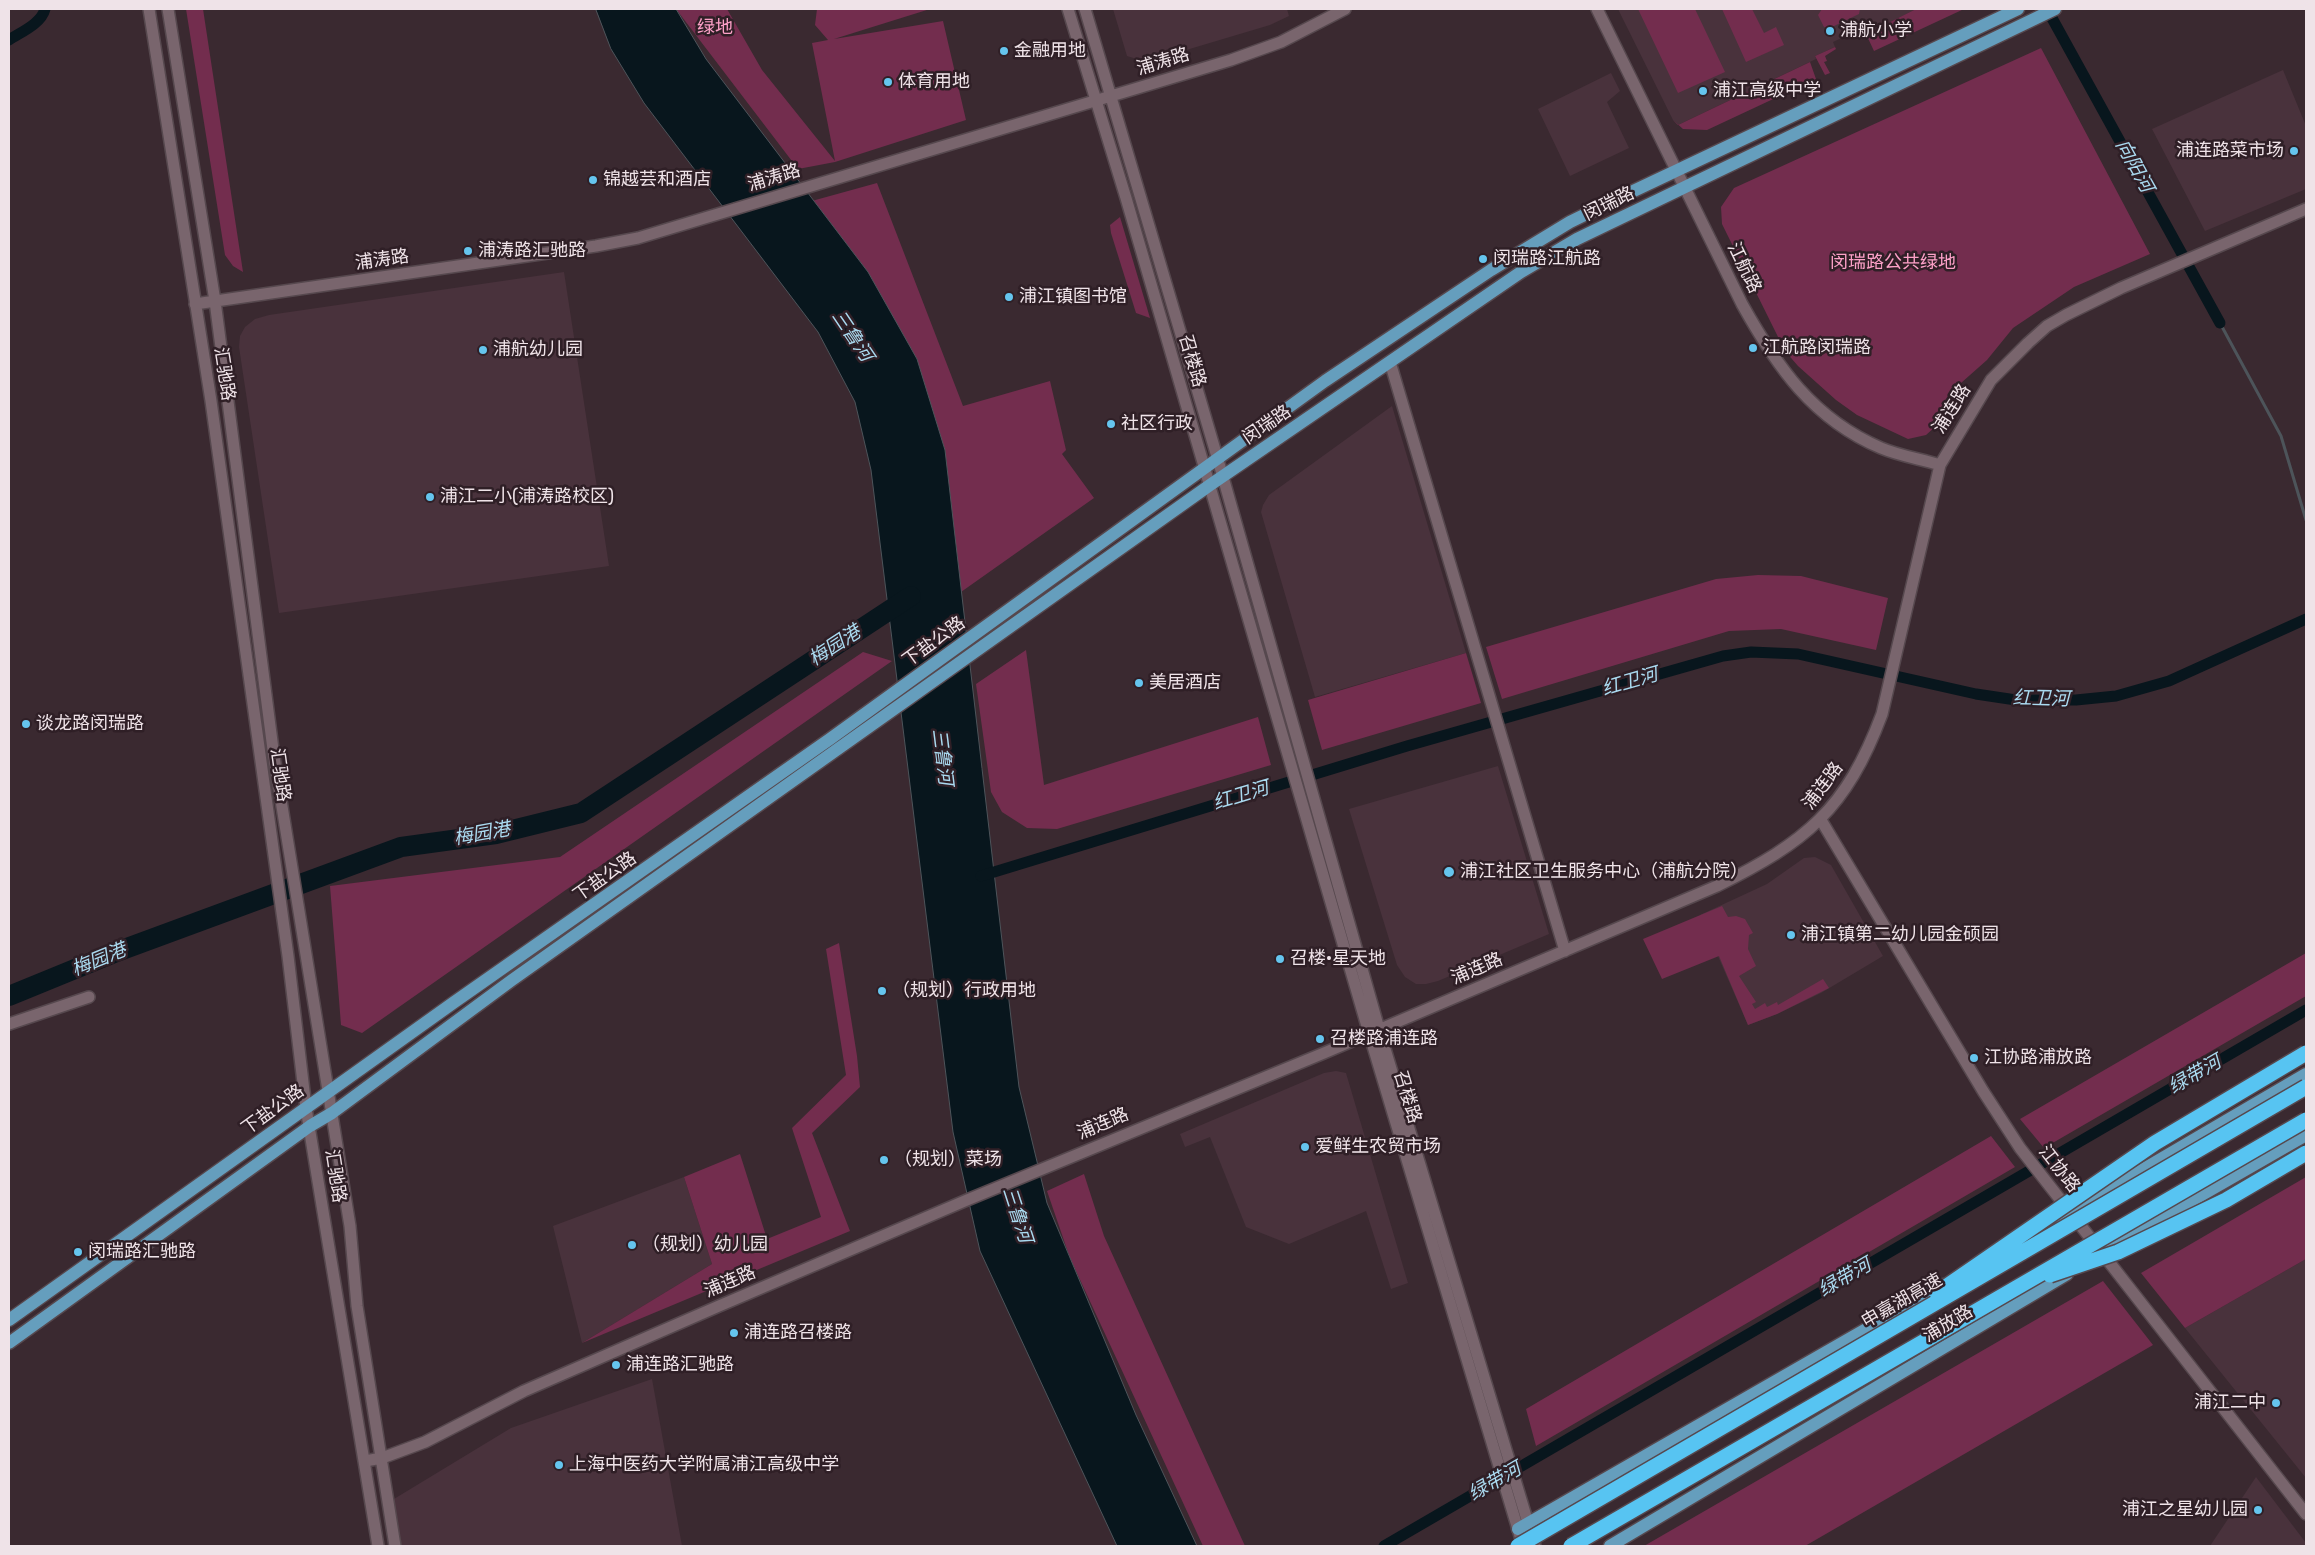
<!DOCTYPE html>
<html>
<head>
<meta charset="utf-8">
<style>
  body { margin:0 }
  #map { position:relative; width:2315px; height:1555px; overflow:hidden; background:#3a2930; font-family:Rubik,sans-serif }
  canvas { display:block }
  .frame { position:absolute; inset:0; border:10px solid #efe3e8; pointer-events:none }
</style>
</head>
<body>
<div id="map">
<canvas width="2315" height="1555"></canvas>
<div class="frame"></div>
</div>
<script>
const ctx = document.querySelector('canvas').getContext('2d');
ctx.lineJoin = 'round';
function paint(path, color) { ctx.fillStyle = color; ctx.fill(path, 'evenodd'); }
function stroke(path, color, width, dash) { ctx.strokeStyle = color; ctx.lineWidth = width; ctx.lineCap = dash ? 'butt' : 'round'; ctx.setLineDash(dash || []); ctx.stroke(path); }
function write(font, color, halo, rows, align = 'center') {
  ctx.font = font + ' Rubik,"Noto Sans SC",sans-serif'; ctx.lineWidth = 5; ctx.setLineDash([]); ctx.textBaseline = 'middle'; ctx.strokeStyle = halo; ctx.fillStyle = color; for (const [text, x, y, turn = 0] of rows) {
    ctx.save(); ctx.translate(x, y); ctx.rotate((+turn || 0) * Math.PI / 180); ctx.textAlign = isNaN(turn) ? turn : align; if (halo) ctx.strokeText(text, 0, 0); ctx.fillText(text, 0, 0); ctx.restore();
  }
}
const built = new Path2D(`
  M1113,9H1287L1289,16L1270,25L1146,62L1127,56Z
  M1618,9H1916L1866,34L1863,28L1833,42L1835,47L1815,56L1816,59L1678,125L1673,120Z
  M2283,70L2306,126V189L2205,231L2152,129Z
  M1611,73L1620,91L1607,102L1629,148L1570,176L1538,109Z
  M564,272L609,566L279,613L239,347L240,336L245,327L255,319L269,315Z
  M1392,406L1466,653L1315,697L1261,512L1263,505L1269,495Z
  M1498,766L1549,934L1438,981L1426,984H1416L1405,977L1397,965L1349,809Z
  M1815,857L1831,865L1883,956L1821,993L1777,1014L1748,1025L1700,915L1767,884L1804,858Z
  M1336,1071L1346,1073L1408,1283L1391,1289L1366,1211L1289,1244L1246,1227L1210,1137L1185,1147L1180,1134L1324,1073Z
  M684,1177L712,1264L582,1343L553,1226Z
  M2306,1259V1478L2185,1328Z
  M652,1379L682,1546H398L389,1502L511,1428Z
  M2256,1477L2306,1543V1546H2210Z`);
const green = new Path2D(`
  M186,9H203L243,272L233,266L225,255Z
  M676,9H727L762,70L835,161L812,43L828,40L815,25L817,9H930L834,39L943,21L966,120L835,162L798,169Z
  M1638,9H1695L1725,72L1678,93Z
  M1722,9H1752L1764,33L1776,27L1784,45L1746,62Z
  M1822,9H1860L1859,14L1832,27H1824L1818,15Z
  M1916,9H1964L1874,51L1866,34Z
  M1835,47L1836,49L1825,56L1827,61L1824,62L1830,73L1825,75L1815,56Z
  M2041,48L2150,254L2074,287L2013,328L1987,360L1961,383L1936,426L1926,435L1908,439L1857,415L1836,400L1798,366L1785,351L1722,224L1721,207L1734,188Z
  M1810,62L1816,79L1707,130L1683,129L1673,120L1678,125Z
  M877,183L963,406L1050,381L1066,450L1062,454L1094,498L961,592L772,212Z
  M1120,217L1150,318L1136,313L1111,233L1110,225Z
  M1758,575L1801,576L1888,598L1876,650L1781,629L1729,631L1502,699L1486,647L1716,579Z
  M1026,650L1044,785L1258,717L1271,765L1057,829L1027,828L1002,812L991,792L976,684Z
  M863,652L892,661L362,1033L341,1025L330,886L560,857Z
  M1466,653L1481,703L1322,750L1308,700Z
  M1722,906L1728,917L1736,916L1745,919L1753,933L1749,935L1748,949L1756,966L1739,976L1756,1002L1752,1004L1755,1009L1765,1003L1767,1007L1777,1002L1778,1005L1823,979L1829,988L1777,1014L1748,1025L1719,956L1662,979L1643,939Z
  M839,943L857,1056L860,1087L812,1133L850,1231L582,1343L712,1264L684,1177L740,1154L767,1239L821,1217L792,1128L846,1075L826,949Z
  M2306,953V996L2044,1148L2020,1119Z
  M1991,1136L2015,1167L1536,1446L1526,1409Z
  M1084,1174L1104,1236L1245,1546H1203L1070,1258L1047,1191Z
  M2306,1177V1259L2185,1328L2141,1273Z
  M2103,1281L2153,1345L1805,1546H1644Z`);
const water = new Path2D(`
  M596,9H676L706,59L868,272L917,359L945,450L1019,1087L1047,1203L1136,1415L1197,1546H1117L980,1251L953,1132L871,470L855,402L818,332L644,103L611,49Z`);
const stream = new Path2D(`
  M2220,323L2281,436L2306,520`);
const canal = new Path2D(`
  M2047,9L2220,323
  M9,40C21,32 41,24 45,9
  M981,876L1407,746L1723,656L1751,652L1798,654L1976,694L2016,700H2076L2116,696L2169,681L2306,619
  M1384,1546L2306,1010`);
const river = new Path2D(`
  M9,996L119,951L401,847L496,834L581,813L911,596`);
const minor = new Path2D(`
  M149,9L211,401L288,956L306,1108L378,1546
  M168,9L215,301L274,757L350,1226L357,1306L395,1546
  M1068,9L1126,198L1369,1033L1523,1546
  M1085,9L1223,477L1379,1029L1535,1546
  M1597,9L1742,304C1777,367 1813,419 1881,448C1900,456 1921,459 1940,465
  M195,304L596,246L638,238L1231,60L1281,42L1345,9
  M1390,362L1565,951
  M1821,820L1983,1091L2020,1148L2306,1514
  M9,1024L89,997
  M365,1461L382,1458L425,1442L524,1391L719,1306L967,1200L1324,1053L1717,886C1806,842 1846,810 1882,714L1940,465L1991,380L2028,343L2047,326L2066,315L2121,288L2306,209`);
const major = new Path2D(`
  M2043,1228L2306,1074
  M2099,1254L2306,1135
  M9,1320L453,1003L830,739L1325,381L1491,270L1570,222L1625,195L2018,9
  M9,1343L310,1126L332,1113L512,980L1210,485L1521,272L1577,239L2055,9
  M1518,1529L1943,1285
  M1610,1546L2067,1274`);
const highwayBridge = new Path2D(`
  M2050,1275L2118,1252L2226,1200L2306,1153
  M1937,1293L2155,1143L2306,1053
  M1518,1546L2306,1087
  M1571,1546L2306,1120`);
const markers = [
  [1830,31,5,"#65c5ee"],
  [1004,51,5,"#65c5ee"],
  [888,82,5,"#65c5ee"],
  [1703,91,5,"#65c5ee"],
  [2294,151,5,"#65c5ee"],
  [593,180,5,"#65c5ee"],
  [468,251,5,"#65c5ee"],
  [1483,259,5,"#65c5ee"],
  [1009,297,5,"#65c5ee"],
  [1753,348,5,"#65c5ee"],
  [483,350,5,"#65c5ee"],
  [1111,424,5,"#65c5ee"],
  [430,497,5,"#65c5ee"],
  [1139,683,5,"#65c5ee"],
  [26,724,5,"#65c5ee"],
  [1449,872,6,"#65c5ee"],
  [1791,935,5,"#65c5ee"],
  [1280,959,5,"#65c5ee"],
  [882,991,5,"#65c5ee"],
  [1320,1039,5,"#65c5ee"],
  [1974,1058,5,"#65c5ee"],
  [1305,1147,5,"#65c5ee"],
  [884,1160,5,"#65c5ee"],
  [632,1245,5,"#65c5ee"],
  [78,1252,5,"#65c5ee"],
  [734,1333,5,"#65c5ee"],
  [616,1365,5,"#65c5ee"],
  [2276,1403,5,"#65c5ee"],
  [559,1465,5,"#65c5ee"],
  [2258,1510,5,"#65c5ee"]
];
const parkNames = [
  ["绿地",715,28],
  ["闵瑞路公共绿地",1893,263]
];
const poiNames = [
  ["浦航小学",1840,31],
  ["金融用地",1014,51],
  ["体育用地",898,82],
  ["浦江高级中学",1713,91],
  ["浦连路菜市场",2284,151,"right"],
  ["锦越芸和酒店",603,180],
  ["浦涛路汇驰路",478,251],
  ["闵瑞路江航路",1493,259],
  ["浦江镇图书馆",1019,297],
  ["江航路闵瑞路",1763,348],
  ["浦航幼儿园",493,350],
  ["社区行政",1121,424],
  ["浦江二小(浦涛路校区)",440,497],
  ["美居酒店",1149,683],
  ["谈龙路闵瑞路",36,724],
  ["浦江社区卫生服务中心（浦航分院）",1460,872],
  ["浦江镇第二幼儿园金硕园",1801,935],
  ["召楼·星天地",1290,959],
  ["（规划）行政用地",892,991],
  ["召楼路浦连路",1330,1039],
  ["江协路浦放路",1984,1058],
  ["爱鲜生农贸市场",1315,1147],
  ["（规划）菜场",894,1160],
  ["（规划）幼儿园",642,1245],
  ["闵瑞路汇驰路",88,1252],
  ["浦连路召楼路",744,1333],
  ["浦连路汇驰路",626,1365],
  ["浦江二中",2266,1403,"right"],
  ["上海中医药大学附属浦江高级中学",569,1465],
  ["浦江之星幼儿园",2248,1510,"right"]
];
const streetNames = [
  ["浦涛路",1163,62,-17],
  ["浦涛路",774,178,-17],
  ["闵瑞路",1609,204,-26],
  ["浦涛路",382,260,-8],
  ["江航路",1744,268,64],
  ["召楼路",1192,361,74],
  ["汇驰路",224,374,81],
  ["浦连路",1952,409,-58],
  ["闵瑞路",1267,425,-34],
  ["下盐公路",934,642,-36],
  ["汇驰路",280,775,82],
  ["浦连路",1823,786,-53],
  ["下盐公路",605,877,-35],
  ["浦连路",1477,969,-23],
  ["召楼路",1407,1097,73],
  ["下盐公路",273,1110,-36],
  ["浦连路",1103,1124,-23],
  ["江协路",2059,1169,52],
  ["汇驰路",335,1176,81],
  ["浦连路",730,1282,-23],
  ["申嘉湖高速",1902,1301,-30],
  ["浦放路",1948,1324,-31]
];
const waterNames = [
  ["向阳河",2134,166,61],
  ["三鲁河",852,336,56],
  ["梅园港",835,646,-33],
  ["红卫河",1630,682,-16],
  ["红卫河",2041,699,1],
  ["三鲁河",942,757,83],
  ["红卫河",1241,796,-17],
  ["梅园港",482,834,-10],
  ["梅园港",99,960,-22],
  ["绿带河",2195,1075,-30],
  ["三鲁河",1017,1215,72],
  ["绿带河",1845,1278,-30],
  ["绿带河",1495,1482,-30]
];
paint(built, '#49323c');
paint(green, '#732d4e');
paint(water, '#08161d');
stroke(water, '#4d545a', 1);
stroke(stream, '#4d545a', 3);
stroke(canal, '#08161d', 11);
stroke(river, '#08161d', 20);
stroke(minor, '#56484e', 14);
stroke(major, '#56484e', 15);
stroke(minor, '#79656d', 11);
stroke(major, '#659ebd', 12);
stroke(highwayBridge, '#56484e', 18, []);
stroke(highwayBridge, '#57c4f2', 15);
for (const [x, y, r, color] of markers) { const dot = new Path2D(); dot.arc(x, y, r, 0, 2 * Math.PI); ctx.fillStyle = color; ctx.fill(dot); stroke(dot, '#2f1f26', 2); }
write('18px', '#fda1c8', '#2f1f26', parkNames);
write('18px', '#efe3e8', '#2f1f26', poiNames, 'left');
write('18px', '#efe3e8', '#2f1f26', streetNames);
write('italic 19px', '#aadaf0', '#2f1f26', waterNames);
</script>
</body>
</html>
